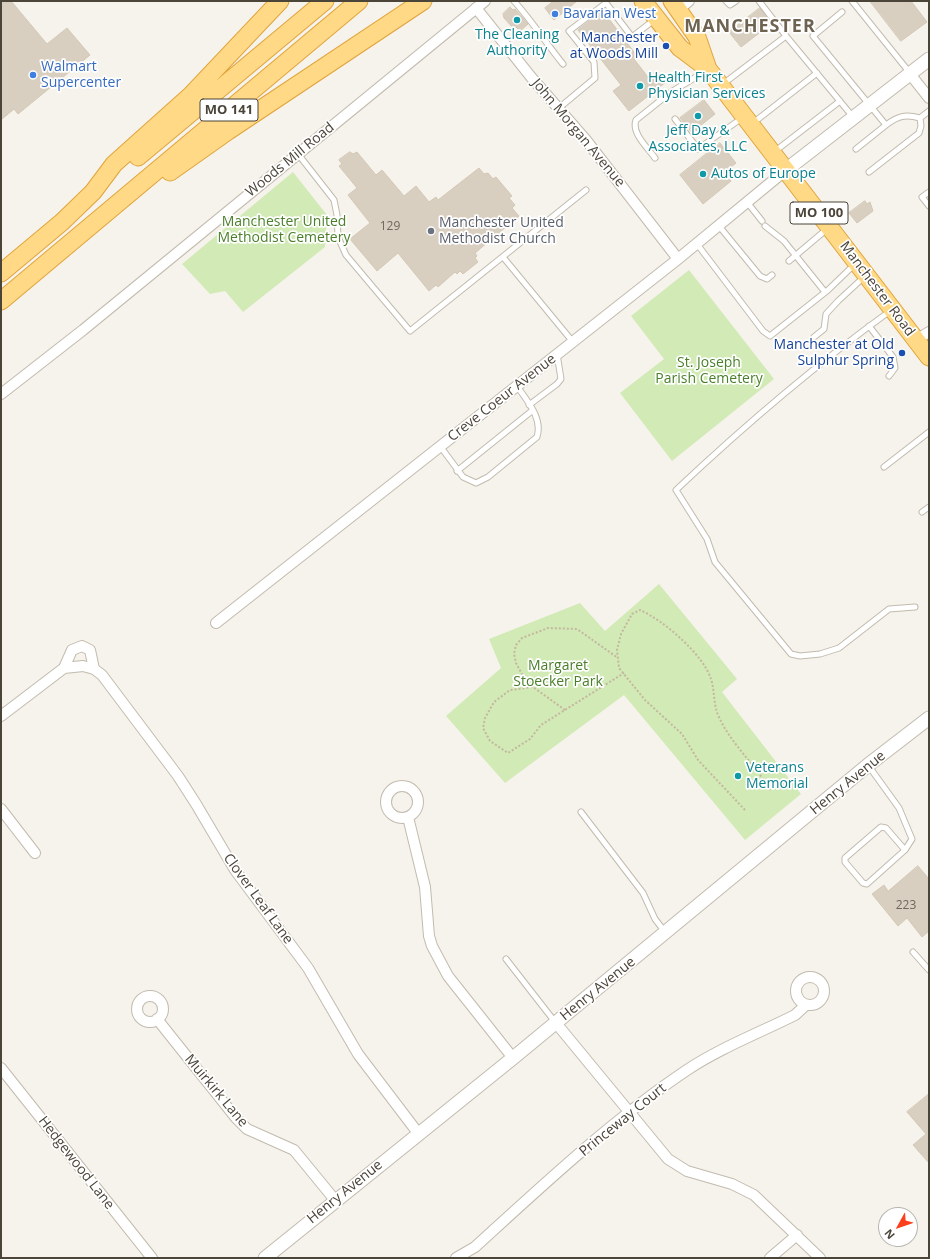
<!DOCTYPE html>
<html>
<head>
<meta charset="utf-8">
<style>
  body { margin:0 }
  #map { position:relative; width:930px; height:1259px; overflow:hidden; background:#f6f3ec; font-family:"Open Sans",sans-serif }
  canvas { display:block }
  .frame { position:absolute; inset:0; border:2px solid #4b4439; pointer-events:none }
  .north { position:absolute; left:878px; top:1207px; width:40px; height:40px; box-sizing:border-box; background:#fff; border:1px solid #b7b4b0; border-radius:50%; rotate:230deg; font-size:11px; font-weight:700; line-height:16px; text-align:center; color:#4b4439 }
  .north::after { content:''; display:block; margin:auto; width:14px; height:18px; background:#fc3f1d; clip-path:polygon(50% 0,100% 100%,50% 72%,0 100%) }
</style>
</head>
<body>
<div id="map">
<canvas width="930" height="1259"></canvas>
<div class="frame"></div>
<div class="north">N</div>
</div>
<script>
const ctx = document.querySelector('canvas').getContext('2d');
ctx.lineJoin = 'round';
function paint(path, color) { ctx.fillStyle = color; ctx.fill(path, 'evenodd'); }
function stroke(path, color, width, dash) { ctx.strokeStyle = color; ctx.lineWidth = width; ctx.lineCap = dash ? 'butt' : 'round'; ctx.setLineDash(dash || []); ctx.stroke(path); }
function write(font, color, halo, rows, align = 'center') {
  ctx.font = font + ' "Open Sans",sans-serif'; ctx.lineWidth = 3.5; ctx.setLineDash([]); ctx.textBaseline = 'middle'; ctx.strokeStyle = halo; ctx.fillStyle = color; for (const [text, x, y, turn = 0] of rows) {
    ctx.save(); ctx.translate(x, y); ctx.rotate((+turn || 0) * Math.PI / 180); ctx.textAlign = isNaN(turn) ? turn : align; if (halo) ctx.strokeText(text, 0, 0); ctx.fillText(text, 0, 0); ctx.restore();
  }
}
const green = new Path2D(`
  M293,172L327,215L325,247L243,312L225,291L210,294L182,264Z
  M689,270L774,379L672,461L620,393L664,359L631,316Z
  M659,584L737,679L722,692L801,794L745,840L624,695L505,783L446,716L501,668L489,639L580,603L605,631Z`);
const building = new Path2D(`
  M1,1H11L47,44L67,28L90,55L18,114L14,109L1,120Z
  M554,1H577L554,20L545,8Z
  M870,1H911L927,22L901,41Z
  M510,7L513,10L515,9L528,24L520,31L516,27L514,29L504,18L503,14Z
  M760,8L771,24L741,47L729,32Z
  M603,11L637,56L634,59L651,81L660,74L666,82L629,111L613,91L621,85L578,30Z
  M704,100L715,114L700,126V131L695,130L692,133L680,118Z
  M720,143L736,163L725,172L731,181L703,204L680,175Z
  M350,152L353,154L357,152L376,175L382,170L404,196L416,186L429,202L436,197L438,200L479,168L484,174L488,173L493,179L496,177L512,196L509,198L515,205L512,208L519,216L475,253L477,256L475,258L478,262L463,274L460,271L457,274L455,272L438,287L436,285L429,291L398,253L377,271L350,239L370,223L348,195L357,188L339,166L342,164L339,160Z
  M865,201L867,204L870,202L873,211L857,223L849,213Z
  M918,866L929,879V931L922,937L907,918L898,926L872,894L884,885L888,891Z
  M929,1094V1163L913,1145L926,1134L907,1112Z`);
const path = new Path2D(`
  M533,687L523,676L516,663L514,654L516,645L522,638L548,628L577,629L618,658
  M565,710L533,687L510,690L494,702L485,718L483,728L490,741L508,753L530,739L541,725L624,673
  M745,810L698,760L682,734L645,700L619,668L617,650L621,634L632,614L640,610C663,620 703,654 711,679C715,691 713,705 719,717C731,744 755,764 770,790`);
const service = new Path2D(`
  M514,1C532,21 546,43 563,64
  M726,1L730,5L736,1
  M759,1L786,36
  M852,1L910,73
  M842,12L813,36L886,125C898,116 905,114 920,118L929,111
  M723,84L786,36L853,117
  M559,108L595,78L594,62L569,31L606,3L632,37L654,20
  M675,119L698,149L742,118
  M753,123L817,73
  M856,149L886,125
  M774,152L840,101
  M298,154L334,200L337,215L338,237L346,255L410,331L586,190
  M655,158C648,148 631,133 636,120L671,92L706,71
  M869,172L919,133L921,126L920,118
  M929,192L922,197L929,206
  M747,202L762,221
  M719,226L760,276L767,279L772,275
  M765,226L784,241L825,292
  M697,244L763,331L770,336L828,290L855,264
  M503,257L573,342
  M789,261L827,229
  M890,311C814,366 745,425 676,490L707,539L715,562L791,654L800,656L820,654L839,648L889,609L915,607
  M869,326L893,357L895,368L889,376
  M814,337L824,329L826,314L838,301L864,277
  M529,405L557,384L561,379L557,354
  M440,446L463,477L476,483L488,477L537,437C543,418 527,401 517,386
  M884,467L929,432
  M457,471L533,410
  M922,512L929,507
  M868,765L899,808L912,839L905,850L867,884L863,883L845,862V858L881,827L886,828L905,850
  M581,812L643,893L655,919L665,932
  M913,952L929,970
  M506,959L555,1022`);
const minor = new Path2D(`
  M476,8L531,77L586,140L678,259
  M678,10L689,1
  M910,74L929,98
  M916,340L929,332
  M1,394L83,330L485,1
  M216,623L678,259L786,170
  M64,668L72,650L82,646L90,650L94,669
  M1,716L64,668L83,666L94,669L102,675L178,776L196,804L235,870L308,968L358,1054L418,1133
  M386 802a16 16 0 1 1 32 0a16 16 0 1 1-32 0Z
  M1,809L35,853
  M408,817L425,887L429,936L432,946L448,976L513,1058
  M796 991a14 14 0 1 1 28 0a14 14 0 1 1-28 0Z
  M137 1009a13 13 0 1 1 26 0a13 13 0 1 1-26 0Z
  M157,1019L236,1118L247,1129L294,1150L335,1200
  M556,1023L668,1159L687,1171L732,1184L754,1195L820,1258
  M1,1068L152,1258
  M456,1258L475,1247C543,1185 611,1121 687,1070C720,1048 759,1033 795,1015L806,1005
  M770,1258L797,1235`);
const tertiary = new Path2D(`
  M786,170L929,59
  M265,1258L513,1058L868,765L929,718`);
const trunk = new Path2D(`
  M643,1L680,48L708,69L929,357
  M672,1L697,37L708,69
  M138,157L325,1
  M170,172L228,131L423,1
  M1,273L62,222L93,192L114,164L191,95L280,1
  M1,301L359,1`);
const markers = [
  [555,14,4,"#3f7fe0"],
  [517,20,4,"#0f9aa8"],
  [666,46,4,"#1a4fb4"],
  [33,75,4,"#3f7fe0"],
  [640,86,4,"#0f9aa8"],
  [698,116,4,"#0f9aa8"],
  [703,174,4,"#0f9aa8"],
  [431,231,4,"#6b7280"],
  [902,353,4,"#1a4fb4"],
  [738,776,4,"#0f9aa8"]
];
const numberNames = [
  ["129",390,227],
  ["223",906,906]
];
const shields = [
  [229,110,58],
  [819,213,58]
];
const shieldNames = [
  ["MO 141",229,110],
  ["MO 100",819,213]
];
const shopNames = [
  ["Bavarian West",563,14],
  ["Walmart",41,67],
  ["Supercenter",41,83]
];
const cultureNames = [
  ["The Cleaning",517,35,"center"],
  ["Authority",517,51,"center"],
  ["Health First",648,78],
  ["Physician Services",648,94],
  ["Jeff Day &",698,131,"center"],
  ["Associates, LLC",698,147,"center"],
  ["Autos of Europe",711,174],
  ["Veterans",746,768],
  ["Memorial",746,784]
];
const transitNames = [
  ["Manchester",658,38],
  ["at Woods Mill",658,54],
  ["Manchester at Old",894,345],
  ["Sulphur Spring",894,361]
];
const streetNames = [
  ["John Morgan Avenue",578,133,50],
  ["Woods Mill Road",290,160,-39],
  ["Manchester Road",877,289,53],
  ["Creve Coeur Avenue",502,398,-38],
  ["Henry Avenue",848,783,-39],
  ["Clover Leaf Lane",258,899,54],
  ["Henry Avenue",598,989,-39],
  ["Muirkirk Lane",216,1091,50],
  ["Princeway Court",623,1120,-39],
  ["Hedgewood Lane",76,1163,52],
  ["Henry Avenue",345,1192,-39]
];
const parkNames = [
  ["Manchester United",284,222],
  ["Methodist Cemetery",284,238],
  ["St. Joseph",709,363],
  ["Parish Cemetery",709,379],
  ["Margaret",558,666],
  ["Stoecker Park",558,682]
];
const worshipNames = [
  ["Manchester United",439,223],
  ["Methodist Church",439,239]
];
const districtNames = [
  ["MANCHESTER",750,27]
];
paint(green, '#d2eab5');
paint(building, '#d8cfc1');
stroke(building, '#d3c7b4', 1);
stroke(service, '#c2bbae', 7);
stroke(minor, '#c2bbae', 12);
stroke(tertiary, '#c2bbae', 15);
stroke(trunk, '#e0a43c', 19);
stroke(path, '#c4b79f', 2, [2, 2]);
stroke(service, '#fff', 5);
stroke(minor, '#fff', 10);
stroke(tertiary, '#fff', 13);
stroke(trunk, '#ffd985', 17);
for (const [x, y, r, color] of markers) { const dot = new Path2D(); dot.arc(x, y, r, 0, 2 * Math.PI); ctx.fillStyle = color; ctx.fill(dot); stroke(dot, '#fff', 1.5); }
write('12px', '#6e675b', null, numberNames);
for (const [x, y, w] of shields) { const box = new Path2D(); box.roundRect(x - w / 2, y - 11, w, 22, 3); ctx.fillStyle = '#fff'; ctx.fill(box); stroke(box, '#4b4439', 1); }
write('bold 13px', '#4b4439', null, shieldNames);
write('14px', '#366cbe', '#fff', shopNames, 'left');
write('14px', '#0d838f', '#fff', cultureNames, 'left');
write('14px', '#164399', '#fff', transitNames, 'right');
write('14px', '#4b4439', '#fff', streetNames);
write('14px', '#4a7f2a', '#fff', parkNames);
write('14px', '#5b616d', '#fff', worshipNames, 'left');
ctx.letterSpacing = '1px';
write('bold 18px', '#6e6250', '#fff', districtNames);
ctx.letterSpacing = '0px';
</script>
</body>
</html>
